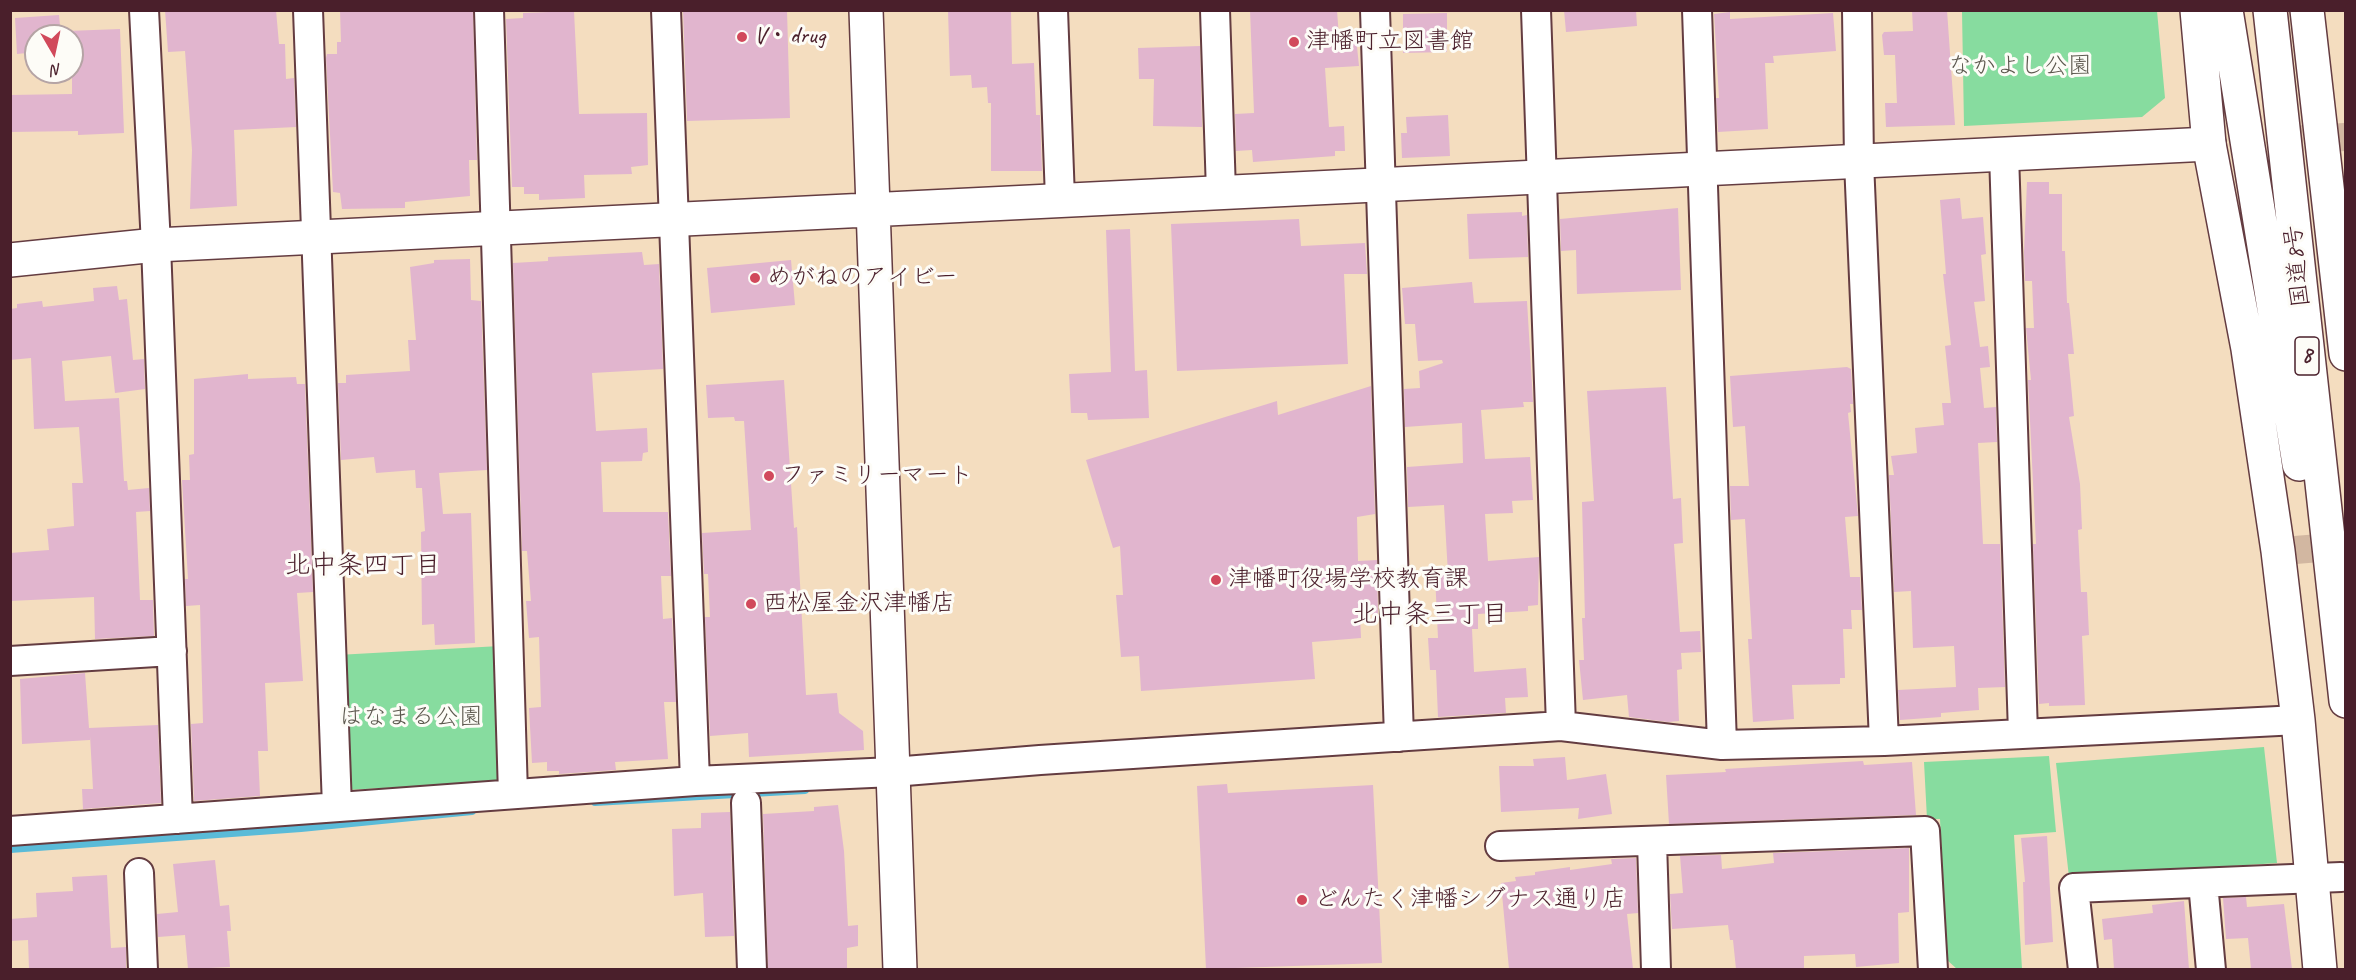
<!DOCTYPE html>
<html>
<head>
<meta charset="utf-8">
<style>
  body { margin:0 }
  #map { position:relative; width:2356px; height:980px; overflow:hidden; background:#f4ddbf; font-family:Caveat,sans-serif }
  canvas { display:block }
  .frame { position:absolute; inset:0; border:12px solid #4a1f2b; pointer-events:none }
  .north { position:absolute; left:24px; top:24px; width:60px; height:60px; box-sizing:border-box; background:#fdfcf7; border:2px solid #b5a4a5; border-radius:50%; rotate:171deg; font-size:16px; font-weight:700; line-height:24px; text-align:center; color:#4a1f2b }
  .north::after { content:''; display:block; margin:auto; width:21px; height:27px; background:#d1495b; clip-path:polygon(50% 0,100% 100%,50% 72%,0 100%) }
</style>
</head>
<body>
<div id="map">
<canvas width="2356" height="980"></canvas>
<div class="frame"></div>
<div class="north">N</div>
</div>
<script>
const ctx = document.querySelector('canvas').getContext('2d');
ctx.lineJoin = 'round';
function paint(path, color) { ctx.fillStyle = color; ctx.fill(path, 'evenodd'); }
function stroke(path, color, width, dash) { ctx.strokeStyle = color; ctx.lineWidth = width; ctx.lineCap = dash ? 'butt' : 'round'; ctx.setLineDash(dash || []); ctx.stroke(path); }
function write(font, color, halo, rows, align = 'center') {
  ctx.font = font + ' Caveat,"Klee One",sans-serif'; ctx.lineWidth = 6; ctx.setLineDash([]); ctx.textBaseline = 'middle'; ctx.strokeStyle = halo; ctx.fillStyle = color; for (const [text, x, y, turn = 0] of rows) {
    ctx.save(); ctx.translate(x, y); ctx.rotate((+turn || 0) * Math.PI / 180); ctx.textAlign = isNaN(turn) ? turn : align; if (halo) ctx.strokeText(text, 0, 0); ctx.fillText(text, 0, 0); ctx.restore();
  }
}
const green = new Path2D(`
  M1962,11H2157L2165,98L2142,117L1964,126Z
  M500,646L502,775L496,782L346,790L337,655Z
  M2264,747L2277,863L2069,877L2056,763Z
  M2049,756L2056,832L2014,835L2022,969H1957L1947,960L1940,819H1927L1924,762Z`);
const stream = new Path2D(`
  M595,802L805,790
  M10,849L301,828L472,811`);
const building = new Path2D(`
  M165,10H276L279,44H285L286,79L294,78L296,127L234,130L237,206L190,209L192,150L185,51L168,52Z
  M340,10H473L477,160H469L470,196L405,202V208L342,209L340,193L333,192L326,58L327,54H337V42H341Z
  M683,10H787L790,118L687,121Z
  M948,10H1011L1012,64L1034,63L1036,115H1040L1042,171H991V103H988L987,87L972,88L971,75L950,76Z
  M1250,10H1337L1339,38L1356,37L1359,66L1325,68L1329,127L1344,126L1345,151H1335V156L1253,162L1252,150L1236,151L1235,114L1254,113Z
  M1564,10H1636L1637,26L1566,32Z
  M1912,10H1947L1955,125L1886,127L1885,103H1897L1895,55H1884L1882,35L1884,32L1913,31Z
  M574,11L579,114L647,113L648,165L631,167L632,174L584,175L585,198L539,200V194H524V187H512L506,19L523,18V13Z
  M1730,12V19L1833,13L1836,51L1773,56L1774,63H1765L1768,129L1718,132L1716,98H1719L1714,14Z
  M1447,13V52L1403,53V14Z
  M59,15L61,36H36V52L17,54L15,18Z
  M120,29L124,133L78,135V131L10,132V95L72,94V36H68L67,31Z
  M1200,46L1202,127L1153,126L1154,79H1139L1138,48Z
  M1448,115L1450,156L1402,158L1401,133H1407L1406,117Z
  M2027,182H2049V194H2062V251H2065L2067,303H2069L2074,354H2068L2074,416L2069,417L2080,484L2082,529L2078,530L2081,592H2087L2089,635L2082,636L2085,705L2049,706V703L2039,704L2033,544H2036L2028,380H2031L2026,328H2034L2032,281H2025L2024,252Z
  M1960,198L1962,219L1983,217L1986,254L1981,255L1985,301L1974,302L1980,347L1988,346L1990,367L1980,368L1984,408L1996,407L1997,442L1978,443L1983,544H2000L2005,687L1978,688L1979,710L1941,713V717L1900,720L1898,690L1956,687L1954,646L1913,648L1911,591L1894,592L1889,475H1894L1891,456L1917,453L1915,428L1944,425L1942,403H1951L1945,346L1951,345L1943,274H1946L1940,200Z
  M1678,208L1681,290L1577,294L1576,250L1561,251L1560,219Z
  M1522,212V216L1527,215L1528,257L1469,259L1467,214Z
  M1299,219L1301,246L1365,243L1367,274H1344L1348,364L1177,371L1171,224Z
  M1130,229L1135,371L1147,370L1149,418L1088,420L1087,413H1071L1069,374L1111,372L1106,230Z
  M642,252L644,265L659,264L663,369L592,373L596,431L647,428L648,452L643,453L642,461L601,462L603,512H668L671,576H661L663,619L672,618L676,702H664L668,759L615,762L616,770L559,774V771H547V762L532,763L529,708L541,707L539,637L529,638L526,601H531L527,551H522L513,263L548,261V257Z
  M470,259L471,300L481,301L487,470L439,473L443,514L471,513L475,643L435,645L434,624L422,625L421,532L425,531L422,488H416L415,470L376,473L374,457L341,460L338,383H346V375L410,371L408,340H416L410,267L434,263V260Z
  M791,260L795,305L711,313L707,268Z
  M1472,282L1474,303L1527,301L1533,402H1523L1524,407L1481,410L1485,459L1530,457L1533,500L1512,501L1513,513L1485,514L1488,561L1539,557L1538,605L1528,606V611L1478,614V629H1472L1474,672L1526,668L1528,697L1505,698L1506,713L1438,717L1436,670H1430L1428,638H1438L1435,575L1448,574L1444,505L1408,507L1407,467L1463,463L1462,423L1405,427L1404,389L1420,388L1419,371L1443,363L1442,360L1418,361L1415,324H1405L1402,288Z
  M117,286L119,300L127,299L133,360L144,359L145,389L115,393L111,356L62,361L65,401L119,398L124,481H127L128,490L149,488L150,511L136,512L140,600H153L154,636L95,639L94,597L10,601V553L49,550L47,529L74,526L72,483H83L79,427L34,429L31,358L10,360V309L17,308V304L42,301L43,307L94,301L93,288Z
  M1847,367L1851,369L1853,404H1850L1851,412L1848,413L1858,516L1845,517L1850,577H1860L1862,610H1851L1852,629H1843L1845,678H1840V684L1792,685L1794,719L1753,722L1748,639H1752L1745,519L1731,520L1730,486H1749L1745,426L1733,427L1730,376Z
  M248,374V379L296,377L297,384H305L313,592L297,593L303,681L265,683L268,751H258L260,796L194,801L191,724L203,723L200,605L186,606L185,579H188L182,480H190L189,455L194,454V379Z
  M784,380L794,528L797,527L806,695L837,693L839,713L863,731L864,750L749,757L748,733L710,736L705,617H710L708,574H704L702,533L751,530L744,421H735L734,417L708,418L706,385Z
  M1371,386L1375,514L1357,517L1358,561L1377,560L1378,614L1360,615L1361,638L1312,642L1315,679L1141,691L1139,656L1121,657L1116,595H1123L1120,546L1113,548L1086,460L1277,401L1278,415Z
  M1666,387L1673,499L1681,498L1683,543L1674,544L1680,632L1700,631L1701,652L1681,653L1682,669L1677,670L1679,721L1668,722L1629,717L1627,695L1583,700L1579,660H1584L1582,618H1585L1582,502L1594,501L1587,391Z
  M85,673L89,728L158,725L161,803L83,809L82,789H93L90,736V740L22,744L20,679Z
  M1565,757L1567,780L1606,774L1612,814L1578,819L1579,808L1501,812L1499,766H1534L1533,759Z
  M1863,761L1864,765L1912,762L1916,815L1669,824L1666,775L1726,772L1725,769Z
  M1227,784L1228,793L1373,785L1382,963L1206,969L1197,786Z
  M838,805L844,851L848,926L858,925V946L847,948V968L768,969L763,814L814,811V807Z
  M730,812L734,936L705,937L703,893L674,896L672,829L701,828V813Z
  M2047,836L2053,942L2025,945L2023,882H2025L2021,838Z
  M1909,848V912L1898,913L1899,963L1856,967L1855,954L1804,956V969H1736L1733,940H1730L1728,925L1672,929L1670,894L1683,893L1680,856L1721,855L1722,869L1774,863L1773,853Z
  M1636,858L1638,913L1627,914L1633,969H1509L1501,883L1516,881L1515,877L1535,875V872L1570,867V870L1612,864L1611,859Z
  M215,860L220,906L229,905L231,931H227L230,967L188,969L185,935L158,937L157,914L178,912L173,864Z
  M107,875L111,948L126,947V969H29L28,940L10,941V919L37,917L36,893L73,891L72,877Z
  M2246,897L2247,907L2284,904L2292,969H2251L2248,938L2226,939L2223,898Z
  M2184,901L2189,969H2114L2112,939L2104,940L2102,919L2153,913L2152,905Z`);
const streetTunnel = new Path2D(`
  M2233,143L2346,137
  M2295,550L2346,546`);
const street = new Path2D(`
  M144,10L156,245L178,819
  M308,10L337,807
  M489,10L513,794
  M666,10L695,781
  M1053,10L1060,199
  M1215,10L1221,192
  M1375,10L1399,737
  M1536,10L1561,726
  M1697,10L1722,745
  M1857,10L1859,162L1884,741
  M2004,154L2023,733
  M10,661L172,651
  M746,803L752,970
  M10,831L695,781L893,772L1040,760L1561,726L1722,745L1884,741L2298,720
  M1652,842L1656,970
  M1500,846L1925,831L1933,970
  M139,873L143,970
  M2203,883L2211,970
  M2083,970L2074,888L2341,877`);
const secondary = new Path2D(`
  M866,10L900,970
  M10,260L156,245L2209,144`);
const highway = new Path2D(`
  M2197,10L2209,144L2248,349L2278,551L2298,720L2320,970
  M2226,10L2299,464
  M2270,10L2346,701
  M2307,10L2346,354`);
const markers = [
  [742,37,6,"#d1495b"],
  [1294,42,6,"#d1495b"],
  [755,278,6,"#d1495b"],
  [769,476,6,"#d1495b"],
  [1216,580,6,"#d1495b"],
  [751,604,6,"#d1495b"],
  [1302,900,6,"#d1495b"]
];
const shields = [
  [2307,356,24]
];
const shieldNames = [
  ["8",2307,356]
];
const poiNames = [
  ["V・drug",754,37],
  ["津幡町立図書館",1306,42],
  ["めがねのアイビー",767,278],
  ["ファミリーマート",781,476],
  ["津幡町役場学校教育課",1228,580],
  ["西松屋金沢津幡店",763,604],
  ["どんたく津幡シグナス通り店",1314,900]
];
const parkNames = [
  ["なかよし公園",2020,67],
  ["はなまる公園",411,718]
];
const streetNames = [
  ["国道8号",2298,266,-96]
];
const neighbourhoodNames = [
  ["北中条四丁目",363,566],
  ["北中条三丁目",1430,615]
];
paint(green, '#87dc9f');
stroke(stream, '#5abbd8', 8);
paint(building, '#e1b5ce');
stroke(streetTunnel, '#d2b7a1', 28, [28, 14]);
stroke(street, '#643c41', 32);
stroke(secondary, '#643c41', 36);
stroke(highway, '#643c41', 36);
stroke(street, '#fff', 28);
stroke(secondary, '#fff', 33);
stroke(highway, '#fff', 33);
for (const [x, y, r, color] of markers) { const dot = new Path2D(); dot.arc(x, y, r, 0, 2 * Math.PI); ctx.fillStyle = color; ctx.fill(dot); stroke(dot, '#fdfcf7', 2); }
for (const [x, y, w] of shields) { const box = new Path2D(); box.roundRect(x - w / 2, y - 19, w, 38, 4.5); ctx.fillStyle = '#fdfcf7'; ctx.fill(box); stroke(box, '#4a1f2b', 1.5); }
write('bold 22px', '#4a1f2b', null, shieldNames);
write('24px', '#4a1f2b', '#fdfcf7', poiNames, 'left');
write('24px', '#5c584e', '#fdfcf7', parkNames);
write('24px', '#4a1f2b', '#fdfcf7', streetNames);
write('26px', '#4a1f2b', '#fdfcf7', neighbourhoodNames);
</script>
</body>
</html>
